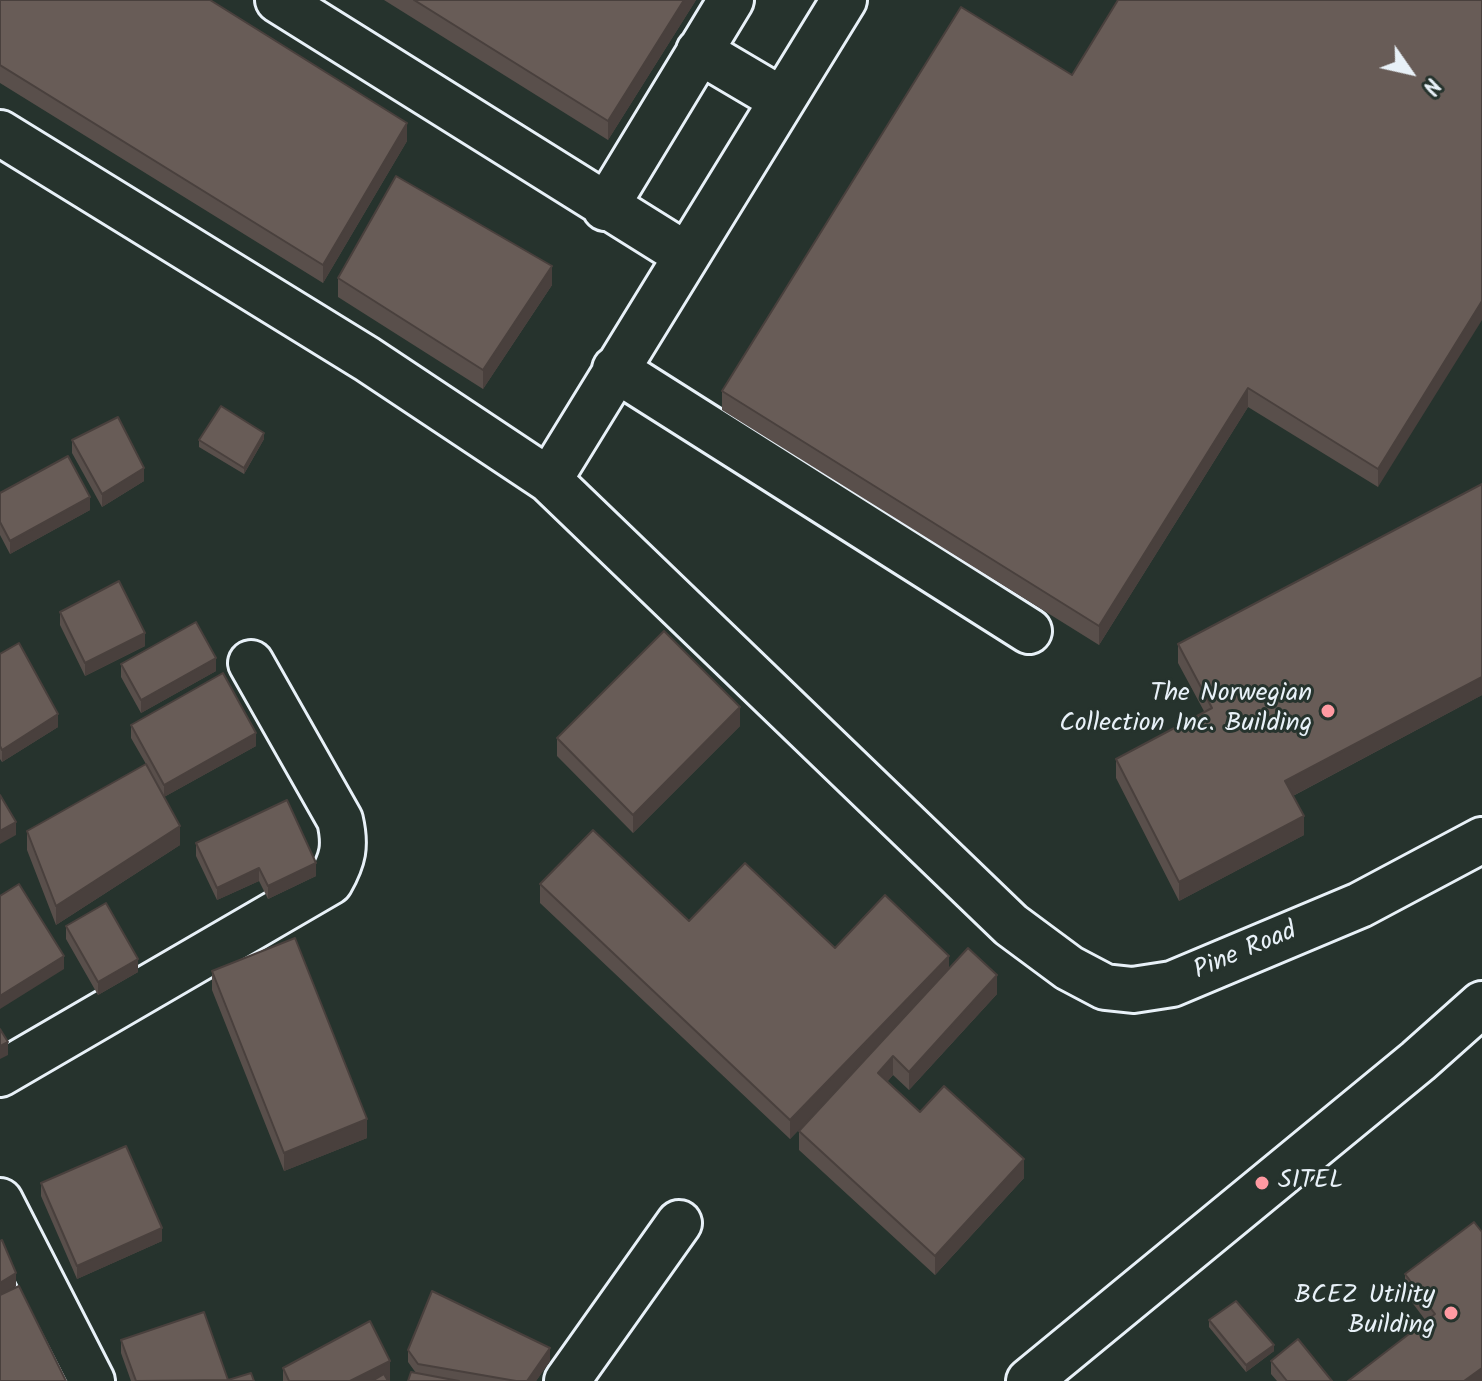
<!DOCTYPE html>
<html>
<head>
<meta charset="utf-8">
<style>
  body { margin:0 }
  #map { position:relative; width:1482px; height:1381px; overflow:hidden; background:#26332d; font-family:Kalam,sans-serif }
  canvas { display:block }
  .north { position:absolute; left:1370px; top:32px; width:80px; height:80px; -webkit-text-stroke:6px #26332d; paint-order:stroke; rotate:124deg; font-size:22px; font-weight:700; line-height:32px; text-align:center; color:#e8f1f8 }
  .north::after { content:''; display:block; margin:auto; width:28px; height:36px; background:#e8f1f8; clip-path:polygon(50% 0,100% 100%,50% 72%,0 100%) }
</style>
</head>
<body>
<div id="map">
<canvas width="1482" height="1381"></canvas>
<div class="north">N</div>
</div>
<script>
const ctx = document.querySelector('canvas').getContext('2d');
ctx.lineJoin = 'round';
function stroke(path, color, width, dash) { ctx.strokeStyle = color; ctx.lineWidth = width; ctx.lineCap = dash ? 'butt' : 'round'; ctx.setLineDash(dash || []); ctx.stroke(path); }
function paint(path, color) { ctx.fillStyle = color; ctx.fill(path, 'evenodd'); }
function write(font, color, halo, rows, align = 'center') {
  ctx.font = font + ' Kalam,sans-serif'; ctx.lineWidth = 6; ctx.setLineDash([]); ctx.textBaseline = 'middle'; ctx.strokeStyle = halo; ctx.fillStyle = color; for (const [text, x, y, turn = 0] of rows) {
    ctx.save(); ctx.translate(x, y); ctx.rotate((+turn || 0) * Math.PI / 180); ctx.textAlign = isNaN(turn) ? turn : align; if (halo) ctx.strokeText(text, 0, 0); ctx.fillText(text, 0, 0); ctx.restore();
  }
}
const minor = new Path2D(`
  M278,0L686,255
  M844,0L549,480L1011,925L1069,968L1105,987L1133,990L1172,984L1360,905L1482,840
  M699,51L782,100
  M0,133L367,359L549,480
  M605,208L731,0
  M615,369L1029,631
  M0,1074L330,882C343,859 346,846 340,820L251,663
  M0,1201L92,1381
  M567,1381L679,1223
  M1029,1381L1418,1061L1482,1004`);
const wall = new Path2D(`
  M0,0L407,141L323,283L0,83Z
  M384,0H696L608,140Z
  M1482,0L1378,487L1248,407L1099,645L722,410V391L1072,75Z
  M338,278L552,285L483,389L338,297Z
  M264,439L244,474L199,447V440Z
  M72,440L144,481L102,507L72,453Z
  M1482,484V695L1293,796L1304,835L1179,901L1116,778V759L1205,713L1178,663V644Z
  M0,493L90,510L10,554L0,535Z
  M60,612L145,646L85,676L60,625Z
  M0,654L58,727L2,762L0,759Z
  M121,664L216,671L141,713L121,677Z
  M131,725L256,746L164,797L180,845L56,925L27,850V831L146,764L131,738Z
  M740,726L633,833L557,756V738Z
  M196,843L316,876L268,899L259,881L217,900L196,856Z
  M540,884L689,921L949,968L997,994L909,1090L893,1075L887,1082L920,1112L1024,1178L935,1275L799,1150V1131L842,1085L790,1139L540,903Z
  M66,926L138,972L98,995L66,939Z
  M212,971L367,1138L284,1171L212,990Z
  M41,1183L162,1241L77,1279L41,1196Z
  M1482,1232V1381L1426,1321L1405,1293V1274Z
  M1209,1320L1274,1351L1246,1372L1209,1327Z
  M121,1340L228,1380L254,1381H131L121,1353Z
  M408,1350L550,1361L536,1381H408L416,1373L408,1362Z
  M1271,1361L1332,1381H1277L1271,1374Z
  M283,1368L390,1381H283Z`);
const shadedWall = new Path2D(`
  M684,0H696L608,140V121Z
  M407,123V141L323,283V265Z
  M552,266V285L483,389V370Z
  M1482,301V320L1378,487V469Z
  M1248,388V407L1099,645V626Z
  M264,433V439L244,474V468Z
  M144,468V481L102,507V494Z
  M90,497V510L10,554V541Z
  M145,633V646L85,676V663Z
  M216,658V671L141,713V700Z
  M1482,677V695L1285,800V781Z
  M740,707V726L633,833V815Z
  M58,714V727L2,762V750Z
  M256,733V746L164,797V785Z
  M1304,816V835L1179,901V882Z
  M16,822V835L0,844V831Z
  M180,826V845L56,925V906Z
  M316,863V876L268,899V886Z
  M259,868V881L217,900V888Z
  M64,956V969L0,1009V996Z
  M949,956V974L790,1139V1120Z
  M138,959V972L98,995V982Z
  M997,975V994L909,1090V1072Z
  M8,1042V1055L0,1059V1046Z
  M893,1056V1075L878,1092V1073Z
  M367,1119V1138L284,1171V1153Z
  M1024,1159V1178L935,1275V1256Z
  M162,1228V1241L77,1279V1266Z
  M16,1273V1286L0,1296V1283Z
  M1274,1345V1351L1246,1372V1365Z
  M550,1348V1361L536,1381H527Z
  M390,1361V1381H350Z
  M1482,1368V1381H1464Z`);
const building = new Path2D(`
  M0,0H210L407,123L323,265L0,65Z
  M414,0H684L608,121Z
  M1118,0H1482V301L1378,469L1248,388L1099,626L722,391L961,7L1072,75Z
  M396,176L552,266L483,370L338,278Z
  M221,406L264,433L244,468L199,440Z
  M118,417L144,468L102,494L72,440Z
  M68,456L90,497L10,541L0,522V493Z
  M1482,484V677L1285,781L1304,816L1179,882L1116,759L1212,708L1178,644Z
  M119,581L145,633L85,663L60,612Z
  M196,622L216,658L141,700L121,664Z
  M664,631L740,707L633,815L557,738Z
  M19,643L58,714L2,750L0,746V654Z
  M223,673L256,733L164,785L131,725Z
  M146,764L180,826L56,906L27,831Z
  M0,795L16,822L0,831Z
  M287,800L316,863L268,886L259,868L217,888L196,843Z
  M593,830L689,921L745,863L835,948L885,895L949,956L790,1120L540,884Z
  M19,884L64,956L0,996V896Z
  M106,903L138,959L98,982L66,926Z
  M295,938L367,1119L284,1153L212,971Z
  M968,948L997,975L909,1072L893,1056L878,1073L920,1112L944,1086L1024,1159L935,1256L799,1131Z
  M0,1029L8,1042L0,1046Z
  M126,1146L162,1228L77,1266L41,1183Z
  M1474,1222L1482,1232V1368L1464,1381H1348L1435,1314L1405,1274Z
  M2,1240L16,1273L0,1283V1241Z
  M19,1286L66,1381H0V1295Z
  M432,1291L550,1348L527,1381H516L418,1364L408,1350Z
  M1236,1301L1274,1345L1246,1365L1209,1320Z
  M204,1312L228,1380L136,1381L121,1340Z
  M370,1321L390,1361L350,1381H289L283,1368Z
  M1298,1339L1332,1381H1287L1271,1361Z
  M411,1372L459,1381H408Z
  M251,1373L254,1381H225Z
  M384,1374L388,1381H372Z`);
const markers = [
  [1328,711,8,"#ff9aa2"],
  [1262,1183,8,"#ff9aa2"],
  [1451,1313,8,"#ff9aa2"]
];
const poiNames = [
  ["The Norwegian",1312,696],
  ["Collection Inc. Building",1312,726],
  ["SITEL",1278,1183,"left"],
  ["BCEZ Utility",1435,1298],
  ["Building",1435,1328]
];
const streetNames = [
  ["Pine Road",1246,953,-23]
];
stroke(minor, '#e8f1f8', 50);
stroke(minor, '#26332d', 44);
paint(wall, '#594f4b');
paint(shadedWall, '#49403d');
paint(building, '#685c57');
stroke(building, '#49403d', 2);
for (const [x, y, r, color] of markers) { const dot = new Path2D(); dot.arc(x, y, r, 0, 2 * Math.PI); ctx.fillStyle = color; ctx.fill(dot); stroke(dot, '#26332d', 3); }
write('26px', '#e8f1f8', '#26332d', poiNames, 'right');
write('26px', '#e8f1f8', '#26332d', streetNames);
</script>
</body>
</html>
